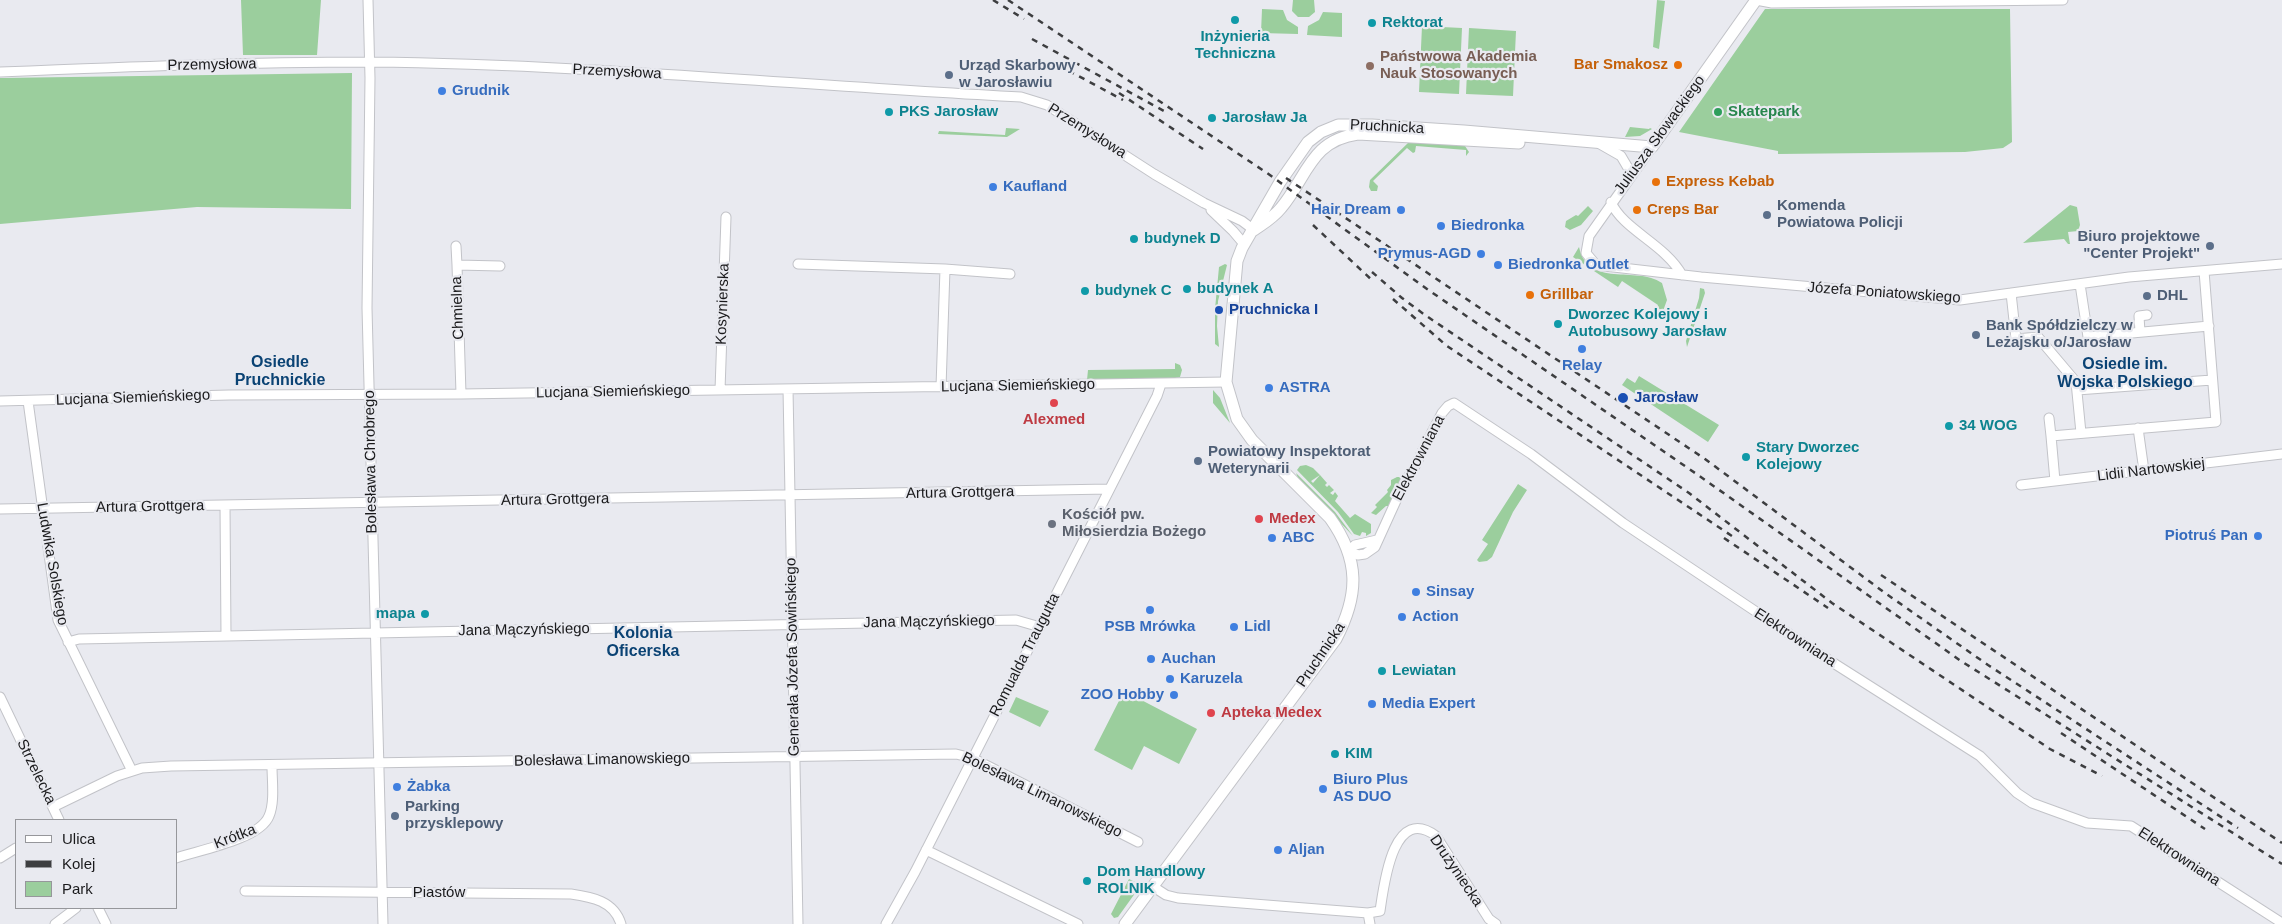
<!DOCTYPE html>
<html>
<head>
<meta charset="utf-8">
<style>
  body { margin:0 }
  #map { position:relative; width:2282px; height:924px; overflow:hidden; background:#e9eaf0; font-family:Arial,sans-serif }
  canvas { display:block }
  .legend { position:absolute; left:15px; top:819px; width:162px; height:90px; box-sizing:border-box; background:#e9eaf0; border:1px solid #96979b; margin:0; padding:6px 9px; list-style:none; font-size:15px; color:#1a1a1c }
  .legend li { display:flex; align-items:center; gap:10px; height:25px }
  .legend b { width:25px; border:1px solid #96979b }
</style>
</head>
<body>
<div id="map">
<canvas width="2282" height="924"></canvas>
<ul class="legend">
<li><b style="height:6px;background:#fff"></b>Ulica</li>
<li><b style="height:6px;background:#3d3e40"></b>Kolej</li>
<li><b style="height:14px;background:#9bce9d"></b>Park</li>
</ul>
</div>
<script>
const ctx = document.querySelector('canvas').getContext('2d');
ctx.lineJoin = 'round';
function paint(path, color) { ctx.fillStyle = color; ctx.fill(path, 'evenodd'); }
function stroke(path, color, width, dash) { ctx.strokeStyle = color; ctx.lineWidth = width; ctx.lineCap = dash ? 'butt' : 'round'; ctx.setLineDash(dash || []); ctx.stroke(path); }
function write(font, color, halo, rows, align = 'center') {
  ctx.font = font + ' Arial,sans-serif'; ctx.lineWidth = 4.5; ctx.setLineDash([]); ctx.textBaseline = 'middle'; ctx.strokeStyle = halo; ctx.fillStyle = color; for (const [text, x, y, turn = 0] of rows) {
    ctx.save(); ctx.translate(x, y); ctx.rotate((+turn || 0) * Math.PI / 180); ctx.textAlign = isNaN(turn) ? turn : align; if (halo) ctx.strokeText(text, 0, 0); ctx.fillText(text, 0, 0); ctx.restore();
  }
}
const green = new Path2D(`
  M241,0H321L317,55H243Z
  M1293,0H1314L1315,12L1309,17H1298L1292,11Z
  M1657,0L1665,1L1659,49L1653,47Z
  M1262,9L1283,10L1287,20L1298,27V34L1261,33Z
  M1765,9H2010L2012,142L2003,148L1965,152L1778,154V151L1679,132Z
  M1323,12L1342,13V37L1307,35L1308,26L1319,20Z
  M1422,26L1462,28L1459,94L1419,92Z
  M1469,28L1516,31L1513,96L1466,94Z
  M352,73L351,209L197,207L0,224V78Z
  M1630,127L1649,129L1650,128L1652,129L1640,136L1625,137Z
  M1006,128L1020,129L1007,137L938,134L939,131L1005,135Z
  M1409,142L1465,146L1469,152L1466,156V150L1416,146L1415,152L1413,153L1407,148L1373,181L1378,186L1377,191H1371L1369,187L1370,180Z
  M2070,205L2077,207L2080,225L2078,231L2068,232L2070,244H2068L2064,239L2023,243Z
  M1588,206L1593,211L1581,225L1570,230L1565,227L1566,221L1576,215L1578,216Z
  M1579,247C1588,289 1636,265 1662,283L1667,300L1663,311L1657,308L1658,305L1622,281L1618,287L1573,257Z
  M1225,264L1227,265L1218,301L1217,326L1219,347L1215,344V309L1219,267Z
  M1700,288L1704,289L1705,293L1687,347L1686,341L1699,298Z
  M1175,363L1180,365L1182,370L1180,377L1175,378L1087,380L1088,370L1175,369Z
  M1639,376L1719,425L1708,442L1622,385L1627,378L1635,383Z
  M1213,390L1220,398L1230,423L1213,403Z
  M1306,465L1313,468L1320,475L1311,481L1313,483L1320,475L1327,483L1325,485L1327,487L1329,485L1334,490L1330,493L1333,495L1335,492L1338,496L1335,501L1350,518L1355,514L1371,524V533L1366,536V533L1362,532L1360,536L1354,534L1338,512L1297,470L1300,466Z
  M1296,473L1335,512L1353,536L1298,478Z
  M1397,477H1402L1389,506H1386L1376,515L1371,513L1377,507L1375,505L1388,492L1387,490L1391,485V480Z
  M1518,484L1527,490L1513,512L1492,557L1487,561L1479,562L1477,560L1488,544L1482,540Z
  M1124,691L1197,729L1179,764L1144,746L1132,770L1094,750Z
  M1016,697L1049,711L1040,727L1009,712Z
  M1129,879L1141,885L1118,917L1114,918L1111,914Z`);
const minor = new Path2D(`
  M368,0L370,78L367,308L383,924
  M1756,0L1772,3L2063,0
  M0,72C123,67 246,62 370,62C587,64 804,86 1021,97L1047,105L1154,174L1204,203L1242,221L1254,230
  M1600,144L1621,156L1631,173
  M1652,147L1589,236L1586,253L1596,265L1701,277L1960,300L2129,277L2282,264
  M1611,202C1623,230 1665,244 1682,275
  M1211,210L1233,231L1244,244
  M456,246L457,265
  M798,264L945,269L1010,274
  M2080,284L2088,337L2209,326
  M2011,293L2016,339L2038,337L2076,382L2081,433
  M2140,332L2139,316L2147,315
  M941,387L945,269
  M788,389L798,924
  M720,390L726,217
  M2077,390L2212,380
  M461,394L457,265L500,266
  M0,401L229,395L461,394L1226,382
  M28,401L58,620L132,771
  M2049,418L2051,436
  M2138,428L2144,471
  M2055,481L2051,436L2216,422L2204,271
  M2021,485L2282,454
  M225,505L226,636
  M0,509L1109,489
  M1377,540L1355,545L1348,551L1358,555L1365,554L1375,547L1405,481L1413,470L1431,434L1442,413L1448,406L1454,403L1531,454L1623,523L1824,657L1980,756L2017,793L2032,803L2087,823L2131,826L2282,923
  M68,642L79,639L1016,620L1040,627
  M0,697L59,820
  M53,807L117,776L142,768L171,766L956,754L972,758L1138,842
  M926,850L1078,924
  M0,858L16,848
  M176,858C200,850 260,839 269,816C275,802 272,781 272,766
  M1152,886L1166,895L1178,898L1368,913L1380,911C1384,884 1393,804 1436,836L1489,919L1496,924
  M245,891L571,894C592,897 614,901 621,924
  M98,908L106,924
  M1368,913L1370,924
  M55,924L76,908
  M886,924L915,872L1157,396L1161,384`);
const major = new Path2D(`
  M1254,230C1264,223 1273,218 1281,208C1307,177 1311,140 1358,134L1519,143
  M1125,924L1336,639C1359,595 1360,560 1330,518L1252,440L1237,419L1226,382L1237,261L1242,248L1280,182L1308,142L1321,132L1338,125H1372L1464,131L1652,147L1756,0`);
const rail = new Path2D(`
  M993,0L1024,19
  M1008,0L1267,173L1427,289L1698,475L1961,661L2282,864
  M1032,39L1164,111
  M1058,65L1123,100
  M1119,93L1203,149
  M1286,178L1705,459L1885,593L1988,665L2238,828
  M1313,225L1374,282
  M1372,272L1402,298L1425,315L1689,493L1832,603L2050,749L2102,776
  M1393,299L1447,346L1735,538
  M1724,538L1828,608
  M1881,575L2282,843
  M2061,733L2205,829`);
const markers = [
  [1235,20,5,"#0f9aa8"],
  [1372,23,5,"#0f9aa8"],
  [1678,65,5,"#e8710a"],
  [1370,66,5,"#8d6e63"],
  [949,75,5,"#5c6f8a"],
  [442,91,5,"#3f7fe0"],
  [889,112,5,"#0f9aa8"],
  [1718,112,5,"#2e9e5b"],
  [1212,118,5,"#0f9aa8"],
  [1656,182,5,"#e8710a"],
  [993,187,5,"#3f7fe0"],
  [1401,210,5,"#3f7fe0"],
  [1637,210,5,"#e8710a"],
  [1767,215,5,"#5c6f8a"],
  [1441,226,5,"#3f7fe0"],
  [1134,239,5,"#0f9aa8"],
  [2210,246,5,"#5c6f8a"],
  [1481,254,5,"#3f7fe0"],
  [1498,265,5,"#3f7fe0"],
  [1187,289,5,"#0f9aa8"],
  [1085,291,5,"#0f9aa8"],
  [1530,295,5,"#e8710a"],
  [2147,296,5,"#5c6f8a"],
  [1219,310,5,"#1a4fb4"],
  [1558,324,5,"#0f9aa8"],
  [1976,335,5,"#5c6f8a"],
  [1582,349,5,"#3f7fe0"],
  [1269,388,5,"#3f7fe0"],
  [1623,398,6,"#1a4fb4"],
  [1054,403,5,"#e0444e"],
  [1949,426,5,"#0f9aa8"],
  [1746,457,5,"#0f9aa8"],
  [1198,461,5,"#5c6f8a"],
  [1259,519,5,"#e0444e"],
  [1052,524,5,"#6b7280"],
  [2258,536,5,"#3f7fe0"],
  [1272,538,5,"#3f7fe0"],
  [1416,592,5,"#3f7fe0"],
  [1150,610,5,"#3f7fe0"],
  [425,614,5,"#0f9aa8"],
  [1402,617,5,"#3f7fe0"],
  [1234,627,5,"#3f7fe0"],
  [1151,659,5,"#3f7fe0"],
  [1382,671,5,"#0f9aa8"],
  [1170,679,5,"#3f7fe0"],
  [1174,695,5,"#3f7fe0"],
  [1372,704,5,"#3f7fe0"],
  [1211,713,5,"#e0444e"],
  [1335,754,5,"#0f9aa8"],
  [397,787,5,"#3f7fe0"],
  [1323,789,5,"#3f7fe0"],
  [395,816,5,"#5c6f8a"],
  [1278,850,5,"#3f7fe0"],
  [1087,881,5,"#0f9aa8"]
];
const cultureNames = [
  ["Rektorat",1382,23],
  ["Inżynieria",1235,37,"center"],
  ["Techniczna",1235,54,"center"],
  ["PKS Jarosław",899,112],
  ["Jarosław Ja",1222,118],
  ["budynek D",1144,239],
  ["budynek A",1197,289],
  ["budynek C",1095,291],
  ["Dworzec Kolejowy i",1568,315],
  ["Autobusowy Jarosław",1568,332],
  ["34 WOG",1959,426],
  ["Stary Dworzec",1756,448],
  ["Kolejowy",1756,465],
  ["mapa",415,614,"right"],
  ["Lewiatan",1392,671],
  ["KIM",1345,754],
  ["Dom Handlowy",1097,872],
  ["ROLNIK",1097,889]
];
const educationNames = [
  ["Państwowa Akademia",1380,57],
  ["Nauk Stosowanych",1380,74]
];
const streetNames = [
  ["Przemysłowa",212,65,-1],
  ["Przemysłowa",617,72,3],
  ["Pruchnicka",1387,127,3],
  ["Przemysłowa",1087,131,32],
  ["Juliusza Słowackiego",1660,135,-54],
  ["Józefa Poniatowskiego",1884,293,4],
  ["Kosynierska",723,304,-88],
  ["Chmielna",458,308,-92],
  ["Lucjana Siemieńskiego",1018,386,-1],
  ["Lucjana Siemieńskiego",613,392,-1],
  ["Lucjana Siemieńskiego",133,398,-2],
  ["Elektrowniana",1419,458,-62],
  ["Bolesława Chrobrego",371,462,-91],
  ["Lidii Nartowskiej",2151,470,-7],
  ["Artura Grottgera",960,493,-1],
  ["Artura Grottgera",555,500,-1],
  ["Artura Grottgera",150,507,-1],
  ["Ludwika Solskiego",52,564,80],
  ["Jana Mączyńskiego",929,622,-1],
  ["Jana Mączyńskiego",524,630,-1],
  ["Elektrowniana",1795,638,33],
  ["Romualda Traugutta",1025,655,-63],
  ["Pruchnicka",1321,655,-56],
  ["Generała Józefa Sowińskiego",793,657,-91],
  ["Bolesława Limanowskiego",602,760,-1],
  ["Strzelecka",36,772,64],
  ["Bolesława Limanowskiego",1042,795,26],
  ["Krótka",235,837,-21],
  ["Elektrowniana",2179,857,33],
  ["Drużyniecka",1456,871,56],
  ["Piastów",439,893]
];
const foodNames = [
  ["Bar Smakosz",1668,65,"right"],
  ["Express Kebab",1666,182],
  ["Creps Bar",1647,210],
  ["Grillbar",1540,295]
];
const serviceNames = [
  ["Urząd Skarbowy",959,66],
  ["w Jarosławiu",959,83],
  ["Komenda",1777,206],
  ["Powiatowa Policji",1777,223],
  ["Biuro projektowe",2200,237,"right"],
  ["\"Center Projekt\"",2200,254,"right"],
  ["DHL",2157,296],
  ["Bank Spółdzielczy w",1986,326],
  ["Leżajsku o/Jarosław",1986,343],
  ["Powiatowy Inspektorat",1208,452],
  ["Weterynarii",1208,469],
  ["Parking",405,807],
  ["przysklepowy",405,824]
];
const shopNames = [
  ["Grudnik",452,91],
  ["Kaufland",1003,187],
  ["Hair Dream",1391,210,"right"],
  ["Biedronka",1451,226],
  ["Prymus-AGD",1471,254,"right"],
  ["Biedronka Outlet",1508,265],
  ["Relay",1582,366,"center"],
  ["ASTRA",1279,388],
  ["Piotruś Pan",2248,536,"right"],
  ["ABC",1282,538],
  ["Sinsay",1426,592],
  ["Action",1412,617],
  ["PSB Mrówka",1150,627,"center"],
  ["Lidl",1244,627],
  ["Auchan",1161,659],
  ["Karuzela",1180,679],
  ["ZOO Hobby",1164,695,"right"],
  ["Media Expert",1382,704],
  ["Biuro Plus",1333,780],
  ["AS DUO",1333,797],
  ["Żabka",407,787],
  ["Aljan",1288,850]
];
const leisureNames = [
  ["Skatepark",1728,112]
];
const transitNames = [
  ["Pruchnicka I",1229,310],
  ["Jarosław",1634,398]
];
const healthNames = [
  ["Alexmed",1054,420,"center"],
  ["Medex",1269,519],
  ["Apteka Medex",1221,713]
];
const worshipNames = [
  ["Kościół pw.",1062,515],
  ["Miłosierdzia Bożego",1062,532]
];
const neighbourhoodNames = [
  ["Osiedle",280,363],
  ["Pruchnickie",280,381],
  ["Osiedle im.",2125,365],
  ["Wojska Polskiego",2125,383],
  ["Kolonia",643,634],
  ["Oficerska",643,652]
];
paint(green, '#9bce9d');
stroke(minor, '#c2c3c8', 11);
stroke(major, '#c2c3c8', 13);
stroke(minor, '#fff', 9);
stroke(major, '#fff', 11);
stroke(rail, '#3d3e40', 2.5, [6, 6]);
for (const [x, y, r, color] of markers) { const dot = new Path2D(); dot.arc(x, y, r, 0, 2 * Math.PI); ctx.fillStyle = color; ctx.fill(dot); stroke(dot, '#e9eaf0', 2); }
write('bold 15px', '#0d838f', '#e9eaf0', cultureNames, 'left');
write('bold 15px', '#785e54', '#e9eaf0', educationNames, 'left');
write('15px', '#1a1a1c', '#e9eaf0', streetNames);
write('bold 15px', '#c56008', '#e9eaf0', foodNames, 'left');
write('bold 15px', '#4e5e75', '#e9eaf0', serviceNames, 'left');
write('bold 15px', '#366cbe', '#e9eaf0', shopNames, 'left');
write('bold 15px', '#27864d', '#e9eaf0', leisureNames, 'left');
write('bold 15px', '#164399', '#e9eaf0', transitNames, 'left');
write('bold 15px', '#be3a42', '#e9eaf0', healthNames, 'left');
write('bold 15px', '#5b616d', '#e9eaf0', worshipNames, 'left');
write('bold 16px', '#0b4374', '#e9eaf0', neighbourhoodNames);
</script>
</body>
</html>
